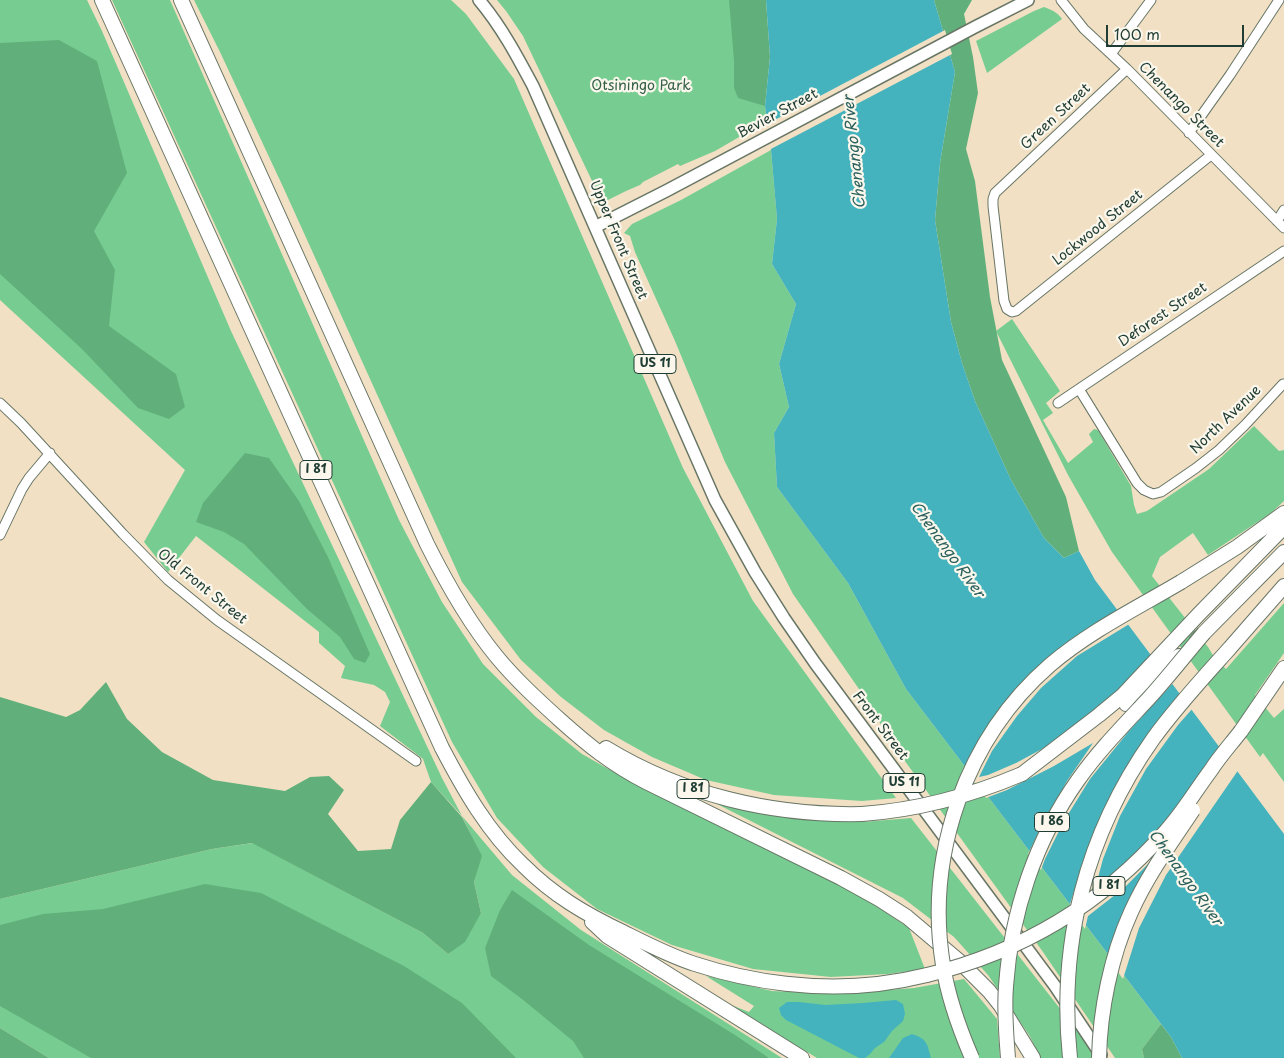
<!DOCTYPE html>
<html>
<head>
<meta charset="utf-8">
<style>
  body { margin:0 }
  #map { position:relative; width:1284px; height:1058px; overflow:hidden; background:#f1e0c3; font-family:"Playpen Sans",sans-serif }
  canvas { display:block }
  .scale { position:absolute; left:1106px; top:25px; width:138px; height:22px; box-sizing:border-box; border:2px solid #1f3d34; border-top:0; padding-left:6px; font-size:15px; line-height:18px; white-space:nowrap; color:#1f3d34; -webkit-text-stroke:4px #fbf7ec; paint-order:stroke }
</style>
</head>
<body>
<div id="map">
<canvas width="1284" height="1058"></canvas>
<div class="scale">100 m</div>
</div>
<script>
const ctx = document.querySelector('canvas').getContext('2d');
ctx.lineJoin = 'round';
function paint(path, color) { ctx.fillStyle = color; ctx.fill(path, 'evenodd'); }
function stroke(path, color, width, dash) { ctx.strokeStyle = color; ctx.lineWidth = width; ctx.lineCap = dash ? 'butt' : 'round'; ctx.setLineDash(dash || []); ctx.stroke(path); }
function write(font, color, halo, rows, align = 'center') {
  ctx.font = font + ' "Playpen Sans",sans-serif'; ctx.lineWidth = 4.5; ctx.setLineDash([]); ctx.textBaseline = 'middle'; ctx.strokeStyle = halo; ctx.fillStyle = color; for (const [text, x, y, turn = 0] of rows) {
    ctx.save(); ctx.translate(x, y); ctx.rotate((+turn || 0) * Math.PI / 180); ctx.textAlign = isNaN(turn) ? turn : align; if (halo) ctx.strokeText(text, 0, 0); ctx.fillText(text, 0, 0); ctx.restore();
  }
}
const green = new Path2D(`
  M0,0H87L102,31L231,331L442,778L462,816L512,875L581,930L782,1058H49L0,1028V899L212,849L253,843L423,933L448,954L481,913L474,882L481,856L462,816L431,782L423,759L380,726L390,702L385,692L374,685L341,678L345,666L319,643V632L196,536L168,572L144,542L185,470L0,300Z
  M112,0H170L399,520L442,602L483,664L536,717L582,754L624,778L821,876L866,899L909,928L925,969L888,974L831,977L753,969L672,945L597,909L543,867L497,818L452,742Z
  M194,0H451L466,14L514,79L683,468L753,601L896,798L862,801L774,795L706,780L652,757L604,730L561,697L521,660L462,582L284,189L220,52Z
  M497,0H766L765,106L767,121L715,151L680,166L678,164L643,182L640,185L626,191L602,203L598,194L594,193L593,183L523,36L506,11Z
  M1044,7C1052,10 1057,12 1062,19L987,73L976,41L1034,11Z
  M771,150L777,219L772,264L796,304L779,364L789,407L774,433L777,487L848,583L906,689L1161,1024L1142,1049L1144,1058H1115L1043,952L889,739L868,702L793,594L725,462L675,341L635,252L630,236L624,233L632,224L681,200Z
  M1012,319L1060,391L1046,403L1053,413L1043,420L1068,463L1093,442L1089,434L1094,429L1098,430L1131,486L1134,505L1137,514L1147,511L1209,469L1254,426L1279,451L1284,450V501L1271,513L1208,555L1193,533L1160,557L1152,576L1208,647L1214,657L1226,669L1284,603V653L1255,695L1274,718L1284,709V782L1263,753L1260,757L1112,552L1068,475L996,331Z
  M717,804L782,817L863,822L911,818L1086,1042L1094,1058H1041L1029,1035L988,975L954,937L903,898Z
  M706,976L772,991L835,994L914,988L964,979L997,1019L1000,1058H817L726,1003L749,1012L754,1006Z`);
const forest = new Path2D(`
  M729,0H766L770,57L765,106L738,98L734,88V61Z
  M934,0H972L964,14L973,57L978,93L966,149L975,181L990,297L1002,360L1066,497L1079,551L1064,558L1044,538L1011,480L975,401L962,363L951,322L935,220L940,163L955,72Z
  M59,40L97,61L127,173L94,231L115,270L109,326L176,374L185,407L169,419L138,408L82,349L0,274V43Z
  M245,453L269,458L299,501L328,557L370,654L365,663L354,659L340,637L307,609L244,544L224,532L196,522L203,503Z
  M106,682L127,719L162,752L213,780L285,791L310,777L329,776L344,790L328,814L358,851L391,849L400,820L431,782L462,817L482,856L474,882L481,913L465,942L448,954L423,933L252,843L212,849L0,899V697L66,717L80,710Z
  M205,884L261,893L404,966L462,1003L516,1058H91L0,1006V925L43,914L103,909Z
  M512,890L589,945L735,1035L769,1058H584L573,1041L522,999L491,976L485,948L500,910Z
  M1161,1024L1171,1037L1182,1058H1144L1142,1049Z
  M0,1028L49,1058H0Z`);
const water = new Path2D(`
  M766,0H934L955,72L940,163L935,220L951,322L962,363L975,401L1011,480L1044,538L1064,558L1079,551L1095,580L1284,834V1058H1182L1171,1037L906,689L848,583L777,487L774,433L789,407L779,364L796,304L772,264L777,219L771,150L765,106L770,57Z
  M896,1000L903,1004L905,1014L903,1021L892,1031L884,1042L875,1048L870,1054L865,1058H859L786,1020L781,1015L779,1008L787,1002H799L825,1005L863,1003Z
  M912,1034C927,1039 927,1043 931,1058H889L903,1038Z`);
const pier = new Path2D(`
  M945,30L952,54L769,150L765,125Z
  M1120,609L1131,623L1077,656L1041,688L1017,716L992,751L979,777L988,775L1016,763L1042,749L1082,724L1117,695L1155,656L1174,682L1129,731L1090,779L1064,821L1045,859L1041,870L1028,854L1041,827L1067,781L1093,743L1054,766L1007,790L986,798L964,769L989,725L1013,694L1032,673L1064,646Z
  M1182,693L1193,708L1178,725L1146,769L1120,816L1103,859L1095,889L1141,850L1177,807L1221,745L1239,769L1166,875L1139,928L1123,979L1109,960L1155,857L1124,888L1088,916L1085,929L1069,907L1081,869L1100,818L1116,788Z`);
const minor = new Path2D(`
  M1061,0L1084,29L1127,69L1284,228
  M1111,54L1151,0
  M1127,69L995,193L993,199V206L1004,301L1007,309L1012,312L1016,311L1211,155
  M1189,133L1230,75L1279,0
  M1277,221L1284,210
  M1079,389L1137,483L1144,490L1153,494L1161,492L1196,468L1219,450L1245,425L1283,384L1284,385
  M0,403L21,423L123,534L168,580L217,620L416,761
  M1058,403L1284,251
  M0,535L22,489L29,478L50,453`);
const major = new Path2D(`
  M479,0C501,26 517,56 533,86L715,500L755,572L784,618L815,663L1055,986L1101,1055
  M595,227L666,191L975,27L1028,0`);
const highway = new Path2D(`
  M102,0L442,748C464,790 488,832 523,865C553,895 585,914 623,932C647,944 670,956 695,964C753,983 818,991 878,984C895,982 911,979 927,975
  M181,0L427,544C447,584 469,623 497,657C516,680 538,700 560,720C588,745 611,764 646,782L841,878L879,899L907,917L958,960L989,991L1001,1006L1033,1058
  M1181,582L1237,547L1284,513
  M1197,640L1284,552
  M1229,649L1284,586
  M1126,704L1179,656
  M1241,731L1284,668
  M606,748C683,795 773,816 862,814
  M1022,774L1099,715L1122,696L1199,614L1284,527
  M592,922L607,936L802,1058`);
const highwayBridge = new Path2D(`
  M862,814C919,810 970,796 1022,774
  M927,975C1022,952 1101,905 1166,831C1183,812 1196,790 1211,770C1220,756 1231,744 1241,731
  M972,1058C959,1028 948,997 943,965C925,855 966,738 1050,665C1090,631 1137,608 1181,582
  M1008,1058C1006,1034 1004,1010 1006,986C1011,913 1036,839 1078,780C1099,750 1125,724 1150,697C1169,676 1186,654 1204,633
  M1070,1058C1058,943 1086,834 1153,739C1176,707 1203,678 1229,649
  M1099,1058C1100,1010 1111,956 1131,912C1147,876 1171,843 1193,810`);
const shields = [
  [655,364,42],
  [316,470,32],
  [904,783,42],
  [693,789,32],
  [1052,822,35],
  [1109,886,32]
];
const shieldNames = [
  ["US 11",655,364],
  ["I 81",316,470],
  ["US 11",904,783],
  ["I 81",693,789],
  ["I 86",1052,822],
  ["I 81",1109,886]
];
const parkNames = [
  ["Otsiningo Park",641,86]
];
const streetNames = [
  ["Chenango Street",1181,105,45],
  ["Bevier Street",778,114,-28],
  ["Green Street",1056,117,-43],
  ["Lockwood Street",1098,228,-39],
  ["Upper Front Street",618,240,67],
  ["Deforest Street",1163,315,-34],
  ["North Avenue",1226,420,-44],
  ["Old Front Street",202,587,39],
  ["Front Street",880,726,53]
];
const waterNames = [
  ["Chenango River",855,152,-96],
  ["Chenango River",947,550,54],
  ["Chenango River",1185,878,54]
];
paint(green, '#77cd91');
paint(forest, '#61b07b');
paint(water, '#44b3be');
paint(pier, '#f1e0c3');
stroke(minor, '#687666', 11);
stroke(major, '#687666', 14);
stroke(highway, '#687666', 16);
stroke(minor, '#fff', 9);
stroke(major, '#fff', 11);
stroke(highway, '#fff', 14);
stroke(highwayBridge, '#687666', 16, []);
stroke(highwayBridge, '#fff', 14);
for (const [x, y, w] of shields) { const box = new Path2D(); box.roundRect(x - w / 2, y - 9.5, w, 19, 4); ctx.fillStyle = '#fbf7ec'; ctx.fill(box); stroke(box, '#1f3d34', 1); }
write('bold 12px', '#1f3d34', null, shieldNames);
write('14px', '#35614b', '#fbf7ec', parkNames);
write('14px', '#1f3d34', '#fbf7ec', streetNames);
write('italic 15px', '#2a605d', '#fbf7ec', waterNames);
</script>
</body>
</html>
